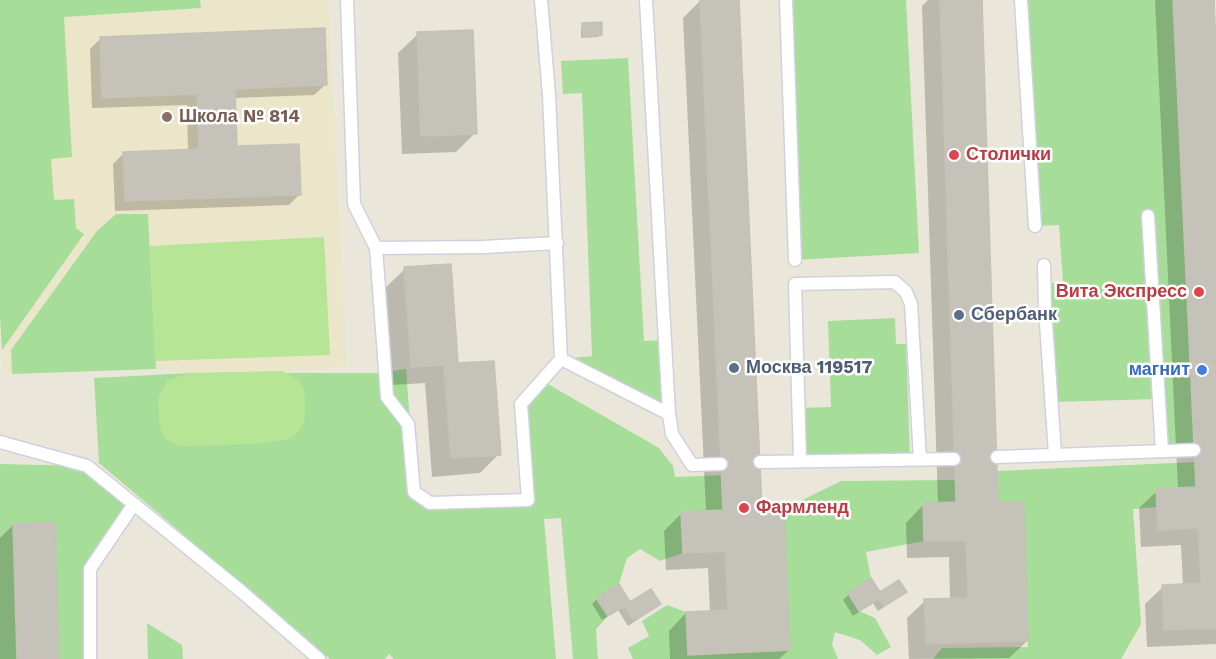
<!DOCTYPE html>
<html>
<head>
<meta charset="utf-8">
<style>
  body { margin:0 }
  canvas { display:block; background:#eae6da }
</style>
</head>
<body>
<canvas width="1216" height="659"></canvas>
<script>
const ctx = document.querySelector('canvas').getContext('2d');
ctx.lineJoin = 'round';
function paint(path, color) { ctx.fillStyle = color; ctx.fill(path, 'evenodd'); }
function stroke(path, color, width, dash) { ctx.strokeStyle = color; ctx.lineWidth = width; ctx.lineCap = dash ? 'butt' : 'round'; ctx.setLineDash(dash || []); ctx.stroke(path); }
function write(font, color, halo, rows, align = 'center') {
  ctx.font = font + ' "Work Sans",sans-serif'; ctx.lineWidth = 5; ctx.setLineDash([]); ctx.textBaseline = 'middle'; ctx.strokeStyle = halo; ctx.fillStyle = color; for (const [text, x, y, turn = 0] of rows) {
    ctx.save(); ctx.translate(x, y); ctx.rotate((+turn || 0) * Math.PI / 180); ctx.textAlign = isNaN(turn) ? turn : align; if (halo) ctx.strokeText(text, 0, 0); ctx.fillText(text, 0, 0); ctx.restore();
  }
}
const education = new Path2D(`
  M0,0H328L347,367L283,371L189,373L156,369L3,374L0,316Z`);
const green = new Path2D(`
  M0,0H200L201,8L64,17L72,157L51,159L54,200L74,199L76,228L84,234L2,350L0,316Z
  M786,0H906L919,253L795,260Z
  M1021,0H1173L1194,450L1162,451L1158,399L1052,402L1045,283H1063L1059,225L1035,226Z
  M628,58L644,341L665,340L669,414L561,359L592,356L582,93L563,94L561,61Z
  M116,214H148L156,369L12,374L11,350L97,231Z
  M895,318L896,344H906L910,459L800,461L798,408L831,407L828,321Z
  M406,369L415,490L433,502L528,500L521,404L541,380L659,448L673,466L675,477L722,475L723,510L681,512L683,553L660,561L640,549L627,558L619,584L597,598L608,616L596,629L598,659H573L561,518L544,519L556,659H394L389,654L385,659H330L99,463L94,378L191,373H378Z
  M1195,462L1196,487L1157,507L1133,509L1141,624L1121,659H933L942,648L1028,647L1024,502H998L997,471Z
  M0,464L87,466L134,504L90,569V659H0Z
  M955,480L956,502L923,504L924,541L866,552L871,578L848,593L859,611L875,618L891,647L877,655L860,640L835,632L832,644L838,659H633L628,648L649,636L642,621L667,605L686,612L688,655L786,651L784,509L841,481Z
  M147,623L182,645L183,659H148Z`);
const pitch = new Path2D(`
  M324,237L330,355L155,361L150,246Z
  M283,371C302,381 306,385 305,407C305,419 304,427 294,436C283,446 198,445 178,446L164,438L159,424L158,398L167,381L189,373Z`);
const shadow = new Path2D(`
  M701,0H738L761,512L789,650L779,659H670L669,631L686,613L710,612L708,568L666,570L664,531L682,513L706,512L683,18Z
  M928,0H981L997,504L1027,641L1009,658L909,659L907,618L925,601L950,600L949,557L907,558L906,523L923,505L938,504L922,6Z
  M1155,0H1212L1216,79V644L1147,647L1145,604L1163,587L1183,586L1181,545L1141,547L1139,508L1157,491L1178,490Z
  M583,25L601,35L598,37L581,38V27Z
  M418,34L475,133L456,152L402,154L398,53Z
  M101,38L325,85L314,95L234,98L236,148L300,194L289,205L115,211L113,164L124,153L188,151L187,105L92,108L90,49Z
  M405,269L457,365L499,454L480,473L432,477L425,383L392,385L385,288Z
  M13,525L57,659H0V538Z
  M870,580L879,594L905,591L900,597L878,611L873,603L853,616L843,600L849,594Z
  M597,599L630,604H659L653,609L628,626L618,610L602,620L592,604Z`);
const building = new Path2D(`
  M700,0H739L762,510L784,509L790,650L688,655L686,612L728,610L725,551L683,553L681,512L723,510Z
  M940,0H982L998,502H1024L1028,641L926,644L924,599L968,598L966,540L924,541L923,503L956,502Z
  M1173,0H1214L1216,48V628L1164,630L1162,585L1201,583L1198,528L1158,530L1156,489L1196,487Z
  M602,22V35L583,36L582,23Z
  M325,28L327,85L235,89L237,146L299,144L301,195L125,201L123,152L199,149L197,94L102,98L100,37Z
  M473,30L477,134L421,136L417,32Z
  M451,264L458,363L494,361L501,455L451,458L444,365L411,367L404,267Z
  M55,522L59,659H17L13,524Z
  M871,578L880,592L899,580L907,592L884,606L879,599L859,611L848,593Z
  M619,584L630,602L651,589L661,604L634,621L624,606L608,616L596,598Z`);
const lane = new Path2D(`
  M347,0L354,204L376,248
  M541,0L549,95L561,359L669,414
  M646,0L669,414L672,434L692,465L721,464
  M786,0L795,260
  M1021,0L1035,226
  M1148,216L1162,451
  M557,243L483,247L376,248L387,397L408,424L414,492L430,503L528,500L521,404L561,359
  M1044,265L1045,308L1055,454
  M0,442L87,466L242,592L319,659
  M997,457L1194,450
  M800,461L795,284L895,282L906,292L911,304L920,459
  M760,462L954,459
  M90,659V569L134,504`);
const markers = [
  [167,117,6,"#8d6e63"],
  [954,155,6,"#e0444e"],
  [1199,292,6,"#e0444e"],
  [959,315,6,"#5c6f8a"],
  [734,368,6,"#5c6f8a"],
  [1202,370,6,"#3f7fe0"],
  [744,508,6,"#e0444e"]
];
const educationNames = [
  ["Школа № 814",179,117]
];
const healthNames = [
  ["Столички",966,155],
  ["Вита Экспресс",1187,292,"right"],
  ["Фармленд",756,508]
];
const serviceNames = [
  ["Сбербанк",971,315],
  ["Москва 119517",746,368]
];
const shopNames = [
  ["магнит",1190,370]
];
paint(education, '#ebe6ca');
paint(green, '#a6de99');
paint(pitch, '#b6e596');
paint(shadow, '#0003');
paint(building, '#c5c2ba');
stroke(building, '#c5c2b4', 1.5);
stroke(lane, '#d0d0e0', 15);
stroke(lane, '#fff', 12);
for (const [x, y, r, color] of markers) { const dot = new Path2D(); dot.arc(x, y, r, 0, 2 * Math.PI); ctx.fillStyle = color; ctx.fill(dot); stroke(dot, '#fff', 2); }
write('bold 18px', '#785e54', '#fff', educationNames, 'left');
write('bold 18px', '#be3a42', '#fff', healthNames, 'left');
write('bold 18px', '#4e5e75', '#fff', serviceNames, 'left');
write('bold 18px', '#366cbe', '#fff', shopNames, 'right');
</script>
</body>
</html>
